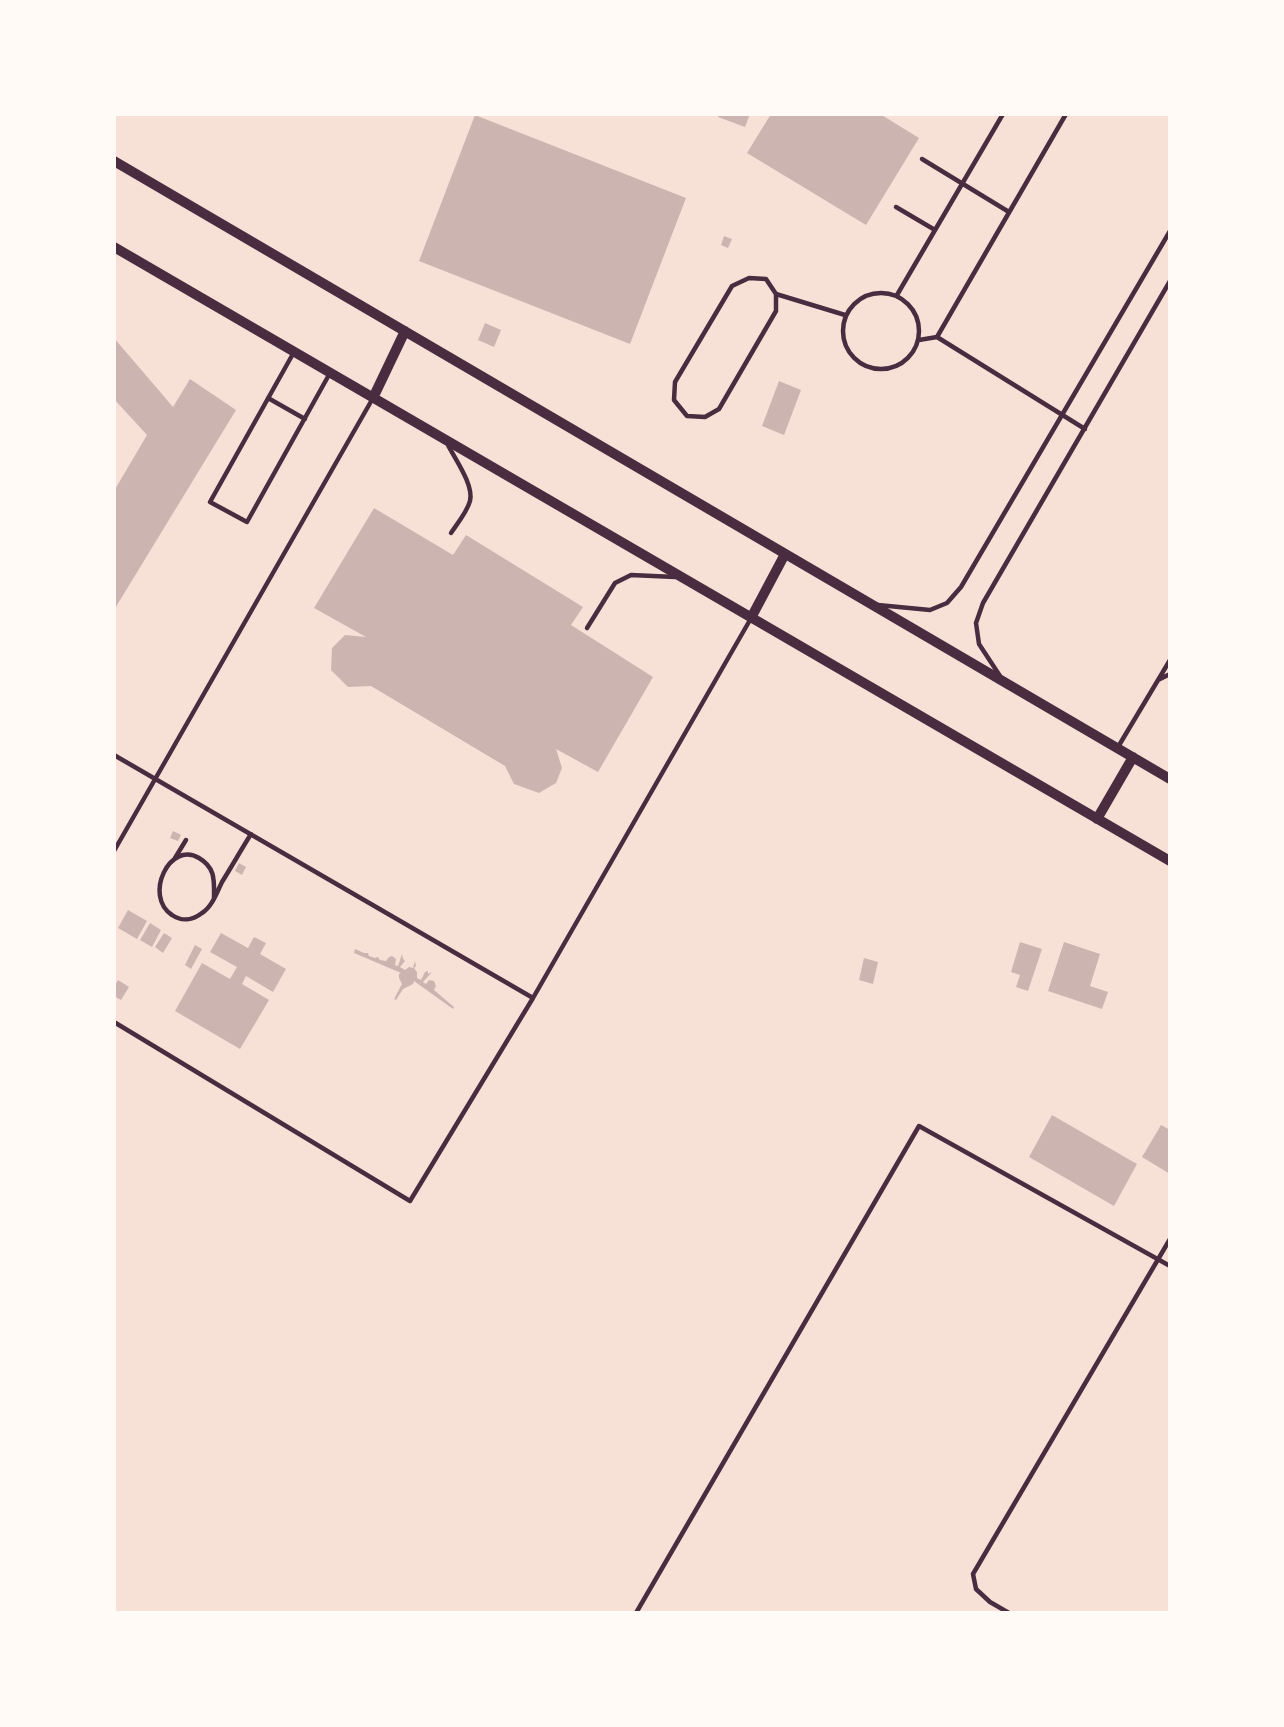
<!DOCTYPE html>
<html>
<head>
<meta charset="utf-8">
<style>
  body { margin:0 }
  #map { position:relative; width:1284px; height:1727px; overflow:hidden; background:#f7e1d7; font-family:"Noto Sans",sans-serif }
  canvas { display:block }
  .frame { position:absolute; inset:0; border:116px solid #fffaf5; pointer-events:none }
</style>
</head>
<body>
<div id="map">
<canvas width="1284" height="1727"></canvas>
<div class="frame"></div>
</div>
<script>
const ctx = document.querySelector('canvas').getContext('2d');
ctx.lineJoin = 'round';
function paint(path, color) { ctx.fillStyle = color; ctx.fill(path, 'evenodd'); }
function stroke(path, color, width, dash) { ctx.strokeStyle = color; ctx.lineWidth = width; ctx.lineCap = dash ? 'butt' : 'round'; ctx.setLineDash(dash || []); ctx.stroke(path); }
const building = new Path2D(`
  M719,114H750L745,127L718,117Z
  M771,114H880L919,138L866,225L747,153Z
  M475,115L686,198L630,344L419,261Z
  M724,236L732,239L728,248L721,245Z
  M485,323L501,330L494,347L478,340Z
  M114,338L173,407L190,379L236,410L114,610V491L147,435L114,399Z
  M779,381L801,390L784,435L762,426Z
  M374,508L453,555L466,535L583,607L571,625L653,677L598,772L556,749L562,768L556,783L539,793L514,784L505,766L371,686L348,687L331,670L332,648L345,635L366,637L314,608Z
  M173,831L181,835L178,841L170,838Z
  M239,863L246,867L242,875L235,871Z
  M128,910L147,921L137,939L118,928Z
  M150,923L161,930L152,947L140,940Z
  M164,933L172,938L163,953L155,947Z
  M221,933L248,948L254,937L266,943L260,954L286,969L273,992L246,976L242,984L269,1000L240,1049L175,1011L202,963L230,979L237,967L210,952Z
  M1020,942L1042,949L1028,991L1016,987L1020,975L1011,972Z
  M1064,942L1100,954L1090,986L1108,992L1102,1009L1048,991Z
  M195,945L202,949L191,969L185,965Z
  M355,949L364,953H368L369,956L375,958L378,957L380,960L386,961L389,957L392,956L396,959L395,965L398,966L402,954L403,959L405,961L400,967L405,970L409,967L413,968L415,961L416,966L414,968L417,972V978L421,980L425,972L428,971V974L432,972L423,982L426,984L429,980L434,981L436,986L434,990L454,1007L453,1009L414,981L413,984L403,989L396,1000L394,999L402,984L399,978V974L401,973L354,953Z
  M864,958L878,962L873,984L859,980Z
  M118,980L129,987L121,1000L114,996V987Z
  M1052,1115L1137,1164L1114,1206L1029,1157Z
  M1161,1125L1170,1130V1174L1142,1157Z`);
const service = new Path2D(`
  M1066,114L937,337L1085,429
  M922,159L1009,212
  M896,207L935,230
  M749,278L766,279L776,294V311L719,409L705,417L687,416L674,400L675,382L732,286Z
  M843 331a38 38 0 1 1 76 0a38 38 0 1 1-76 0Z
  M776,294L845,315
  M897,295L1003,114
  M919,340L937,337
  M294,352L210,502L247,522L330,373
  M268,398L305,419
  M448,445C455,459 474,485 470,501C467,512 457,524 451,533
  M878,605L930,610L947,603L961,587L1170,231
  M587,628L615,583L631,575L675,577
  M1000,676L979,644L976,623L983,603L1170,281
  M1158,680L1170,674
  M1118,747L1170,660
  M114,755L533,998
  M114,851L373,398
  M175,858L186,840
  M214,898C214,881 216,868 199,858C170,840 143,896 172,915C182,922 193,920 202,913C212,907 217,892 222,882C232,866 241,850 251,834
  M114,1022L410,1201L533,998L750,620
  M636,1613L919,1126L1170,1266
  M1009,1613L990,1602L976,1589L973,1574L1170,1239`);
const tertiary = new Path2D(`
  M114,161L1170,779
  M114,247L1170,861
  M373,398L405,331
  M751,618L785,554
  M1097,819L1133,757`);
paint(building, '#ccb4b1');
stroke(service, '#4a2c40', 4.5);
stroke(tertiary, '#4a2c40', 10);
</script>
</body>
</html>
